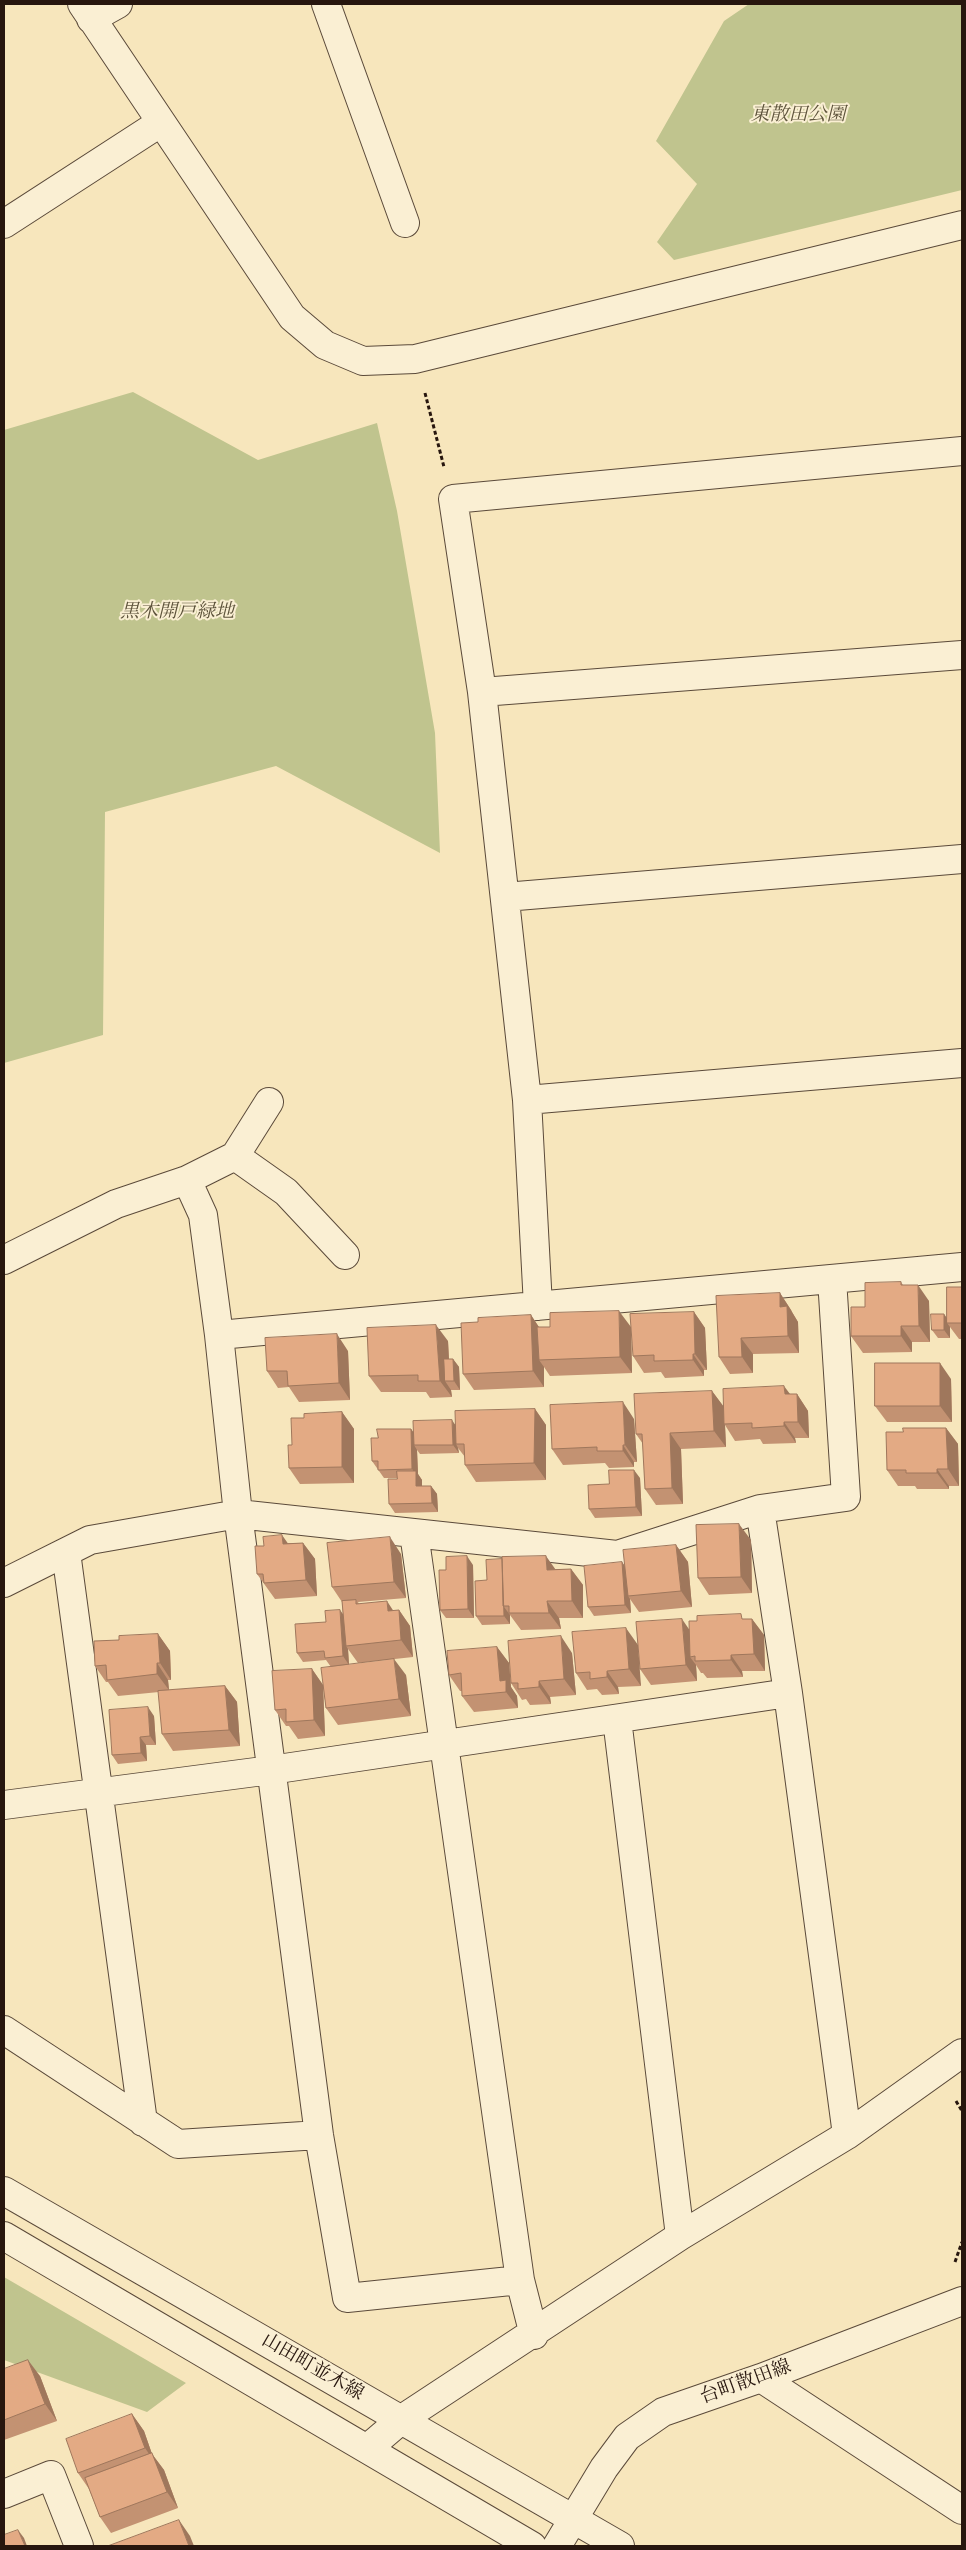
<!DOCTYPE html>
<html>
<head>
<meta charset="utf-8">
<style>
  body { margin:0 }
  #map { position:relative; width:966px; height:2550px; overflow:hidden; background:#f7e6bc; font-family:"IM FELL DW Pica",serif }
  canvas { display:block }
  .frame { position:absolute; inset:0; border:5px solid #27160e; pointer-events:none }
</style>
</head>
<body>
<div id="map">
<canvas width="966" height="2550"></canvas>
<div class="frame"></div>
</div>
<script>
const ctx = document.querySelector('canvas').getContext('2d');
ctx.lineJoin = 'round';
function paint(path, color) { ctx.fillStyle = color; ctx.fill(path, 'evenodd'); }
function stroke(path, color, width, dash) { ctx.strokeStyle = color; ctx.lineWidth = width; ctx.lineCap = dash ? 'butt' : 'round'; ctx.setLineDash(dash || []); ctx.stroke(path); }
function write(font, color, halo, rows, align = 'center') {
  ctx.font = font + ' "IM FELL DW Pica","Noto Serif JP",serif'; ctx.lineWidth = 4; ctx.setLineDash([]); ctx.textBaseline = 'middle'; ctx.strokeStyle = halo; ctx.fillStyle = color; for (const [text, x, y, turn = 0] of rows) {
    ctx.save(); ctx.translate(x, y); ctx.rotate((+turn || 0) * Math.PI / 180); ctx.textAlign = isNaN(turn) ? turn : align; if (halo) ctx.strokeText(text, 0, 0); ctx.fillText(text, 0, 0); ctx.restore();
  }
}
const green = new Path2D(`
  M749,4H962V190L674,260L657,242L697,184L656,141L724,21Z
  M133,392L258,460L377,423L397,511L435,733L440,853L276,766L105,812L103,1035L4,1063V430Z
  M4,2277L186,2383L147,2412L4,2360Z`);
const path = new Path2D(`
  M425,393L444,467
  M956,2101L962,2111
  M955,2262L962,2242`);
const minor = new Path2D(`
  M82,4L292,317L325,345L363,361L415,359L962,225
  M326,4L405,223
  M91,19L118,4
  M4,224L160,123
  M482,692L453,499L962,451
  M505,897L962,859
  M527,1100L962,1063
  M235,1156L286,1192L345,1255
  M187,1180L235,1156L269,1102
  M4,1260L116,1204L187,1180L203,1215L219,1335L238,1514L319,2135L347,2298L520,2280
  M538,1306L527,1100L482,692L962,655
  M219,1335L962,1267
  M760,1509L788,1693L847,2135
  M414,1533L520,2280L534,2335
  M66,1552L143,2122
  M4,1583L90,1540L238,1514L617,1555L760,1509L846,1497L832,1279
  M617,1719L680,2236
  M4,1805L271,1770L788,1693
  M4,2030L178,2144L319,2135
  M4,2191L620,2546
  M4,2236L532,2546
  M761,2378L962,2510
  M368,2448L402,2419L680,2236L847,2135L962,2053
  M4,2494L51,2475L79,2546
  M557,2546L604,2468L627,2437L663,2412L761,2378L962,2301`);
const wall = new Path2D(`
  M901,1282L903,1285L929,1301L930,1342H912V1352L863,1353L851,1336Z
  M962,1287V1339H959L950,1327V1338H938L932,1330L947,1318Z
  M780,1293L791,1310L792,1312L798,1322L799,1353L753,1354V1373L730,1374L719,1357Z
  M694,1312L705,1328L707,1370H704V1376L665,1378L661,1372L644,1373L633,1356Z
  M531,1315L539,1327H631L632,1373L550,1376L544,1367V1387L474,1390L463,1374L478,1322Z
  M448,1341L449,1359H453L459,1367L460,1390H451L452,1397L430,1398L426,1392H381L369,1376Z
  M348,1351L350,1400L299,1402L289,1387L278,1388L267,1371Z
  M951,1379L952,1422H887L875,1406Z
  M712,1391L723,1406L790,1394H797L808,1411L809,1438H795L796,1443L763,1444L760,1439L735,1441L725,1425L726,1447L681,1449L683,1504L656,1505L645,1489L643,1444L636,1434Z
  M535,1409L546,1425V1480L476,1482L465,1465V1457L458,1448L459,1453L420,1454L417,1450L418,1474L422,1480V1486H431L437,1494L438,1512L395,1513L389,1504L397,1478H384L372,1461L378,1438L411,1429L413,1432Z
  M342,1412L354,1429V1483L300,1484L289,1468L292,1445L304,1418Z
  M634,1419L637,1462H634V1467L609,1468L605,1463L563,1465L552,1449Z
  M946,1428L958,1444L959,1486H949V1489H917L915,1486H898L887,1470L903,1432Z
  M640,1478L642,1516L595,1518L589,1509Z
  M751,1540L752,1593L709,1595L698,1578Z
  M288,1543H303L315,1559L317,1596L275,1599L257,1574Z
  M676,1545L688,1562L692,1607L639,1612L630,1599L631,1613L594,1616L588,1607L622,1562L625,1566Z
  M401,1554L406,1598L358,1602L359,1604L393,1611L399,1610L410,1626L413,1657L358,1663L348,1649L349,1665L406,1675L411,1716L338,1725L326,1708L323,1685L325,1736L298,1739L289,1726H286L275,1710L312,1669L323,1685L331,1667L326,1660L303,1662L297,1653L326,1622L343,1615L342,1602L332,1587Z
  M473,1565L474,1618H446L440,1610L446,1570Z
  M555,1569H571L583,1585V1618H559L561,1629L521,1630L510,1615V1624L482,1625L476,1616L487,1580Z
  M745,1619H752L764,1635L765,1671H742L743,1677L707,1678L703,1673H701L696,1665L697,1681L651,1685L640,1669L689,1629Z
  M626,1628L641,1686L618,1687L619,1694L602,1695L597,1689L587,1690L576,1673Z
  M158,1634L170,1651L171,1680H168L169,1690L225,1686L237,1702L240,1746L173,1751L162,1734L159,1692L118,1696L108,1682H106L95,1666L119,1640Z
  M497,1647L509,1663L511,1687L517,1696L518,1708L474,1712L462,1696V1691H460L449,1675Z
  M572,1653L576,1695L550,1697L551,1704L530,1705L526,1699L522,1700L511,1683Z
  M154,1716L156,1745H146L147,1761L118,1764L112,1755Z
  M4,2369L40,2376L57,2421L4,2440Z
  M132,2414L144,2431L152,2454L164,2470L178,2508L111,2533L100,2517L89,2489L78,2473Z`);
const shadedWall = new Path2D(`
  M918,1285L929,1301L930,1342L919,1326Z
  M780,1293L791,1310L792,1312L798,1322L799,1353L788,1336L780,1307Z
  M619,1311L631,1327L632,1373L620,1357Z
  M694,1312L705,1328L707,1370L695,1354Z
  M944,1314L950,1322L947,1323L950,1327V1338L944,1330Z
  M531,1315L542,1332L539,1360L544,1367V1387L533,1371Z
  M436,1325L448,1341L450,1381H445L451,1390L452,1397L440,1381Z
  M901,1326L912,1342V1352L901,1336Z
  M337,1334L348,1351L350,1400L339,1383Z
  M741,1338L753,1354V1373L742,1357Z
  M693,1354L704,1370V1376L693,1360Z
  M453,1359L459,1367L460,1390L454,1381Z
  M940,1363L951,1379L952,1422L940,1406Z
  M784,1386L796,1402L785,1394Z
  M712,1391L724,1407V1424L725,1425L726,1447L714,1431Z
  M797,1394L808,1411L809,1438L798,1422Z
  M623,1402L634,1419L637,1462L625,1445Z
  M535,1409L546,1425V1480L534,1463Z
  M342,1412L354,1429V1483L342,1467Z
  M452,1420L458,1429L456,1444L458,1448L459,1453L453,1445Z
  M784,1422L795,1438L796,1443L784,1426Z
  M946,1428L958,1444L959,1486L948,1469Z
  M411,1429L417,1437L414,1445L417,1450L418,1474L422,1480V1495L416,1486V1475L412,1469Z
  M670,1433L681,1449L683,1504L672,1488Z
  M623,1445L634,1462V1467L623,1451Z
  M937,1469L949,1486V1489L937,1473Z
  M634,1470L640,1478L642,1516L636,1507Z
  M431,1486L437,1494L438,1512L432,1503Z
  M739,1524L751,1540L752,1593L741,1577Z
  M282,1535L294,1552L283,1544Z
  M390,1537L401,1554L406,1598L394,1582Z
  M303,1543L315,1559L317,1596L306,1580Z
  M676,1545L688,1562L692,1607L681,1591Z
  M467,1556L473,1565L474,1618L468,1609Z
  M546,1556L558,1573L547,1570Z
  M622,1562L628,1571V1596L630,1599L631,1613L625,1605Z
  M571,1569L583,1585V1618L572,1601Z
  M387,1601L398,1618L388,1611Z
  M547,1601L559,1618L561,1629L549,1613Z
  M504,1607L510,1615V1624L504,1616Z
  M340,1610L346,1618V1646L348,1649L349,1665L343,1656Z
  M399,1610L410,1626L413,1657L401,1640Z
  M682,1619L693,1635L690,1657L696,1665L697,1681L686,1665Z
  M752,1619L764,1635L765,1671L754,1654Z
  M626,1628L638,1645L641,1686L629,1669Z
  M158,1634L170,1651L171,1680L160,1663Z
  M561,1636L572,1653L576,1695L564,1679Z
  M497,1647L509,1663L511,1687L517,1696L518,1708L506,1692L500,1681Z
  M731,1655L742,1671L743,1677L731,1660Z
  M394,1659L406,1675L411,1716L399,1699Z
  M157,1663L168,1680L169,1690L157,1674Z
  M312,1669L323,1685L325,1736L314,1720Z
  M607,1671L618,1687L619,1694L607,1677Z
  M539,1681L550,1697L551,1704L539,1687Z
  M225,1686L237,1702L240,1746L229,1730Z
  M148,1707L154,1716L156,1745L150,1736Z
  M140,1737L146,1745L147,1761L141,1753Z
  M28,2360L40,2376L57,2421L45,2404Z
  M132,2414L144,2431L152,2454L164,2470L178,2508L167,2492L156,2464L145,2448Z
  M179,2520L190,2536L194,2546H189Z
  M18,2530L24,2538L27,2546H25Z`);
const building = new Path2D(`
  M901,1282V1285H918L919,1326H901V1336H851V1307H865V1283Z
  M947,1287H962V1323H947Z
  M780,1293V1307L787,1306L788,1336L741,1338L742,1357H719L716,1296Z
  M619,1311L620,1357L539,1360L537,1327H550V1313Z
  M694,1312L695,1354H693V1360L654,1361V1355L633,1356L630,1314Z
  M931,1314H944V1330H932Z
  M531,1315L533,1371L463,1374L461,1323L478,1322V1318Z
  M436,1325L440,1381H418V1375L369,1376L367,1328Z
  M337,1334L339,1383L288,1386L287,1371H267L265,1338Z
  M444,1359H453L454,1381H445Z
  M875,1363H940V1406H875Z
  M784,1386L785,1394H797L798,1422H784V1426L752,1428V1423L724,1424L723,1389Z
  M712,1391L714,1431L670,1433L672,1488L645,1489L642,1434H636L634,1394Z
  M623,1402L625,1445H623V1451H597V1447L552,1449L550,1405Z
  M535,1409L534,1463L465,1465L464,1444H456L455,1411Z
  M342,1412V1467L289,1468L288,1445H292L291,1418H304V1414Z
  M452,1420L453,1445H414L413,1421Z
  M903,1428H946L948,1469H937V1473H906V1470H887L886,1432H903Z
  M377,1429H411L412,1469L378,1470V1461H372L371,1438H378Z
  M609,1470H634L636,1507L589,1509L588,1485L609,1484Z
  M397,1471H416V1486H431L432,1503L389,1504L388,1479H397Z
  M739,1524L741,1577L698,1578L696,1525Z
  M282,1535L283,1544L303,1543L306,1580L264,1583L263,1574H257L255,1546H264L263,1537Z
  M390,1537L394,1582L332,1587L327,1543Z
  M676,1545L681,1591L628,1596L623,1550Z
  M467,1556L468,1609L440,1610L439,1570H446V1557Z
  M546,1556L547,1570L571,1569L572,1601H547L549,1613H509V1606H503L502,1557Z
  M502,1559L504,1616H476L475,1581L487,1580L486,1560Z
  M622,1562L625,1605L588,1607L584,1566Z
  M356,1600V1604L387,1601L388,1611L399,1610L401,1640L346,1646L342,1601Z
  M340,1610L343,1656L325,1658L324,1651L297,1653L295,1624L326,1622L325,1611Z
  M741,1614L742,1619H752L754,1654L731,1655V1660L695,1661V1656L690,1657L689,1621H697V1616Z
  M682,1619L686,1665L640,1669L636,1622Z
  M626,1628L629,1669L607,1671V1677L590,1679V1672L576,1673L572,1632Z
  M158,1634L160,1663H157V1674L107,1680L106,1665L95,1666L94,1641L119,1640V1636Z
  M561,1636L564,1679L539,1681V1687L518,1689V1683H511L508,1641Z
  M497,1647L500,1681L506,1680V1692L462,1696L461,1673L449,1675L447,1651Z
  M394,1659L399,1699L326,1708L321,1668Z
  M312,1669L314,1720L286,1722V1709L275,1710L272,1671Z
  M225,1686L229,1730L162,1734L158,1691Z
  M148,1707L150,1736L140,1737L141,1753L112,1755L109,1710Z
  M28,2360L45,2404L4,2420V2369Z
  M132,2414L145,2448L78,2473L66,2439Z
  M152,2453L167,2492L100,2517L85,2478Z
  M179,2520L189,2546H108Z
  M18,2530L25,2546H4V2535Z`);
const parkNames = [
  ["東散田公園",798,116],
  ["黒木開戸緑地",177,613]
];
const streetNames = [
  ["山田町並木線",312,2368,30],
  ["台町散田線",746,2383,-20]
];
paint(green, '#c0c48e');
stroke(minor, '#5b4a3a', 30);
stroke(path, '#27160e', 3, [4, 2.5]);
stroke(minor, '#faefd3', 28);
paint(wall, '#c39272');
paint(shadedWall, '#9f775c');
paint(building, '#e3aa84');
stroke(building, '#9f775c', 1);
write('italic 19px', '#5d533b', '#faefd3', parkNames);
write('19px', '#27160e', '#faefd3', streetNames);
</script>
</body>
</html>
